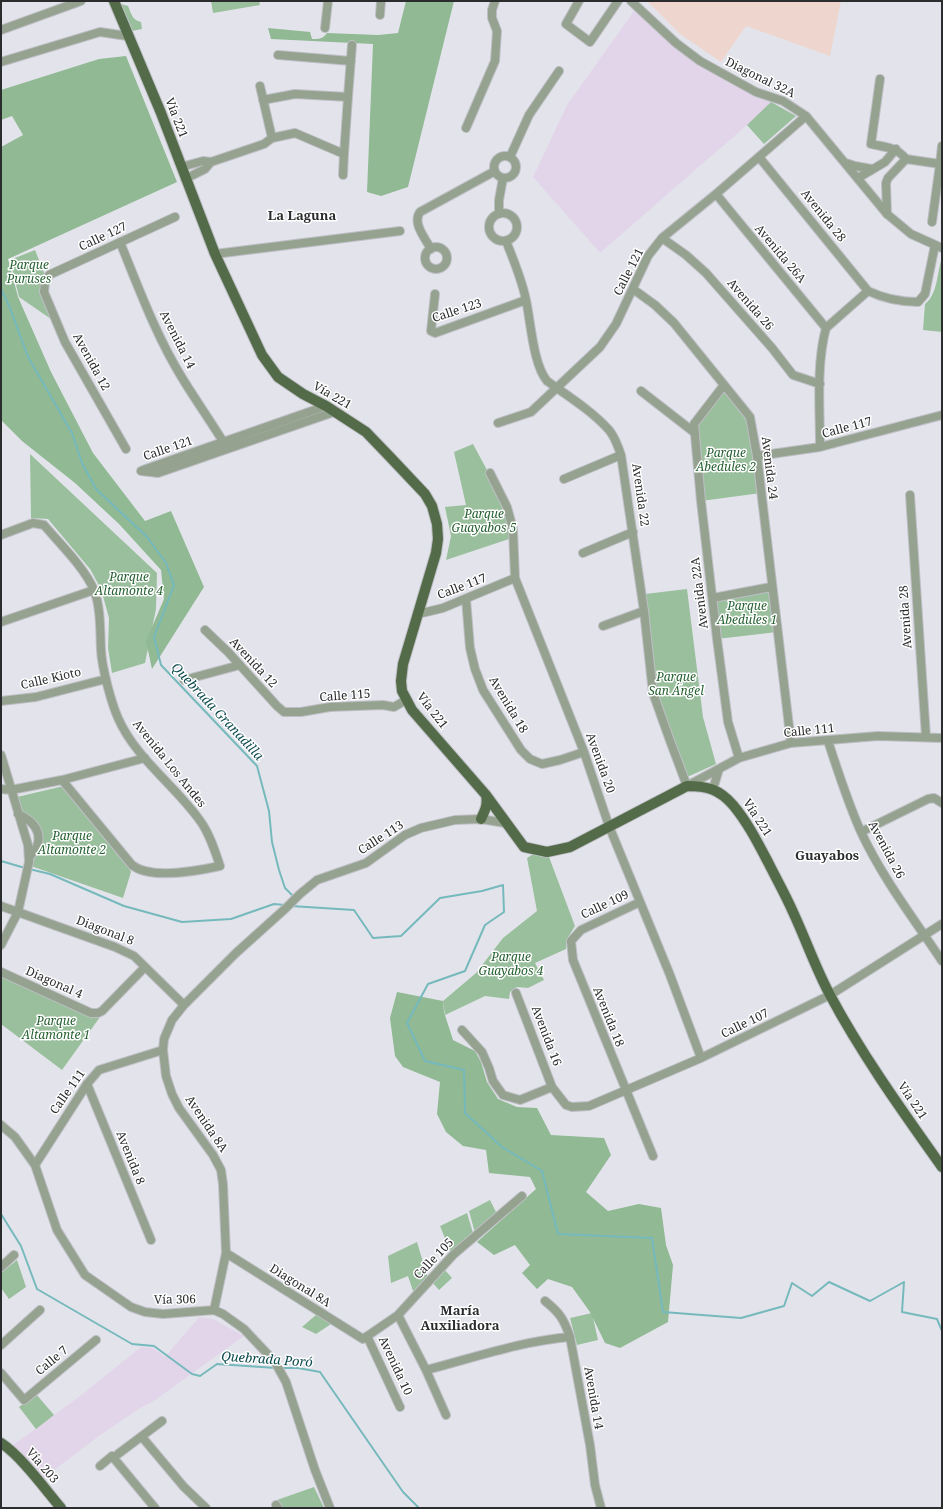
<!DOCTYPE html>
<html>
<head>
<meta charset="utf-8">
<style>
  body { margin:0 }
  #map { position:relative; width:943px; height:1509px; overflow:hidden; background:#e3e4eb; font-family:"Noto Serif",serif }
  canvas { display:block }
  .frame { position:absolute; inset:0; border:2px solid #2b2c2e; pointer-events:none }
</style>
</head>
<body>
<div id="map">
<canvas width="943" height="1509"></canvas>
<div class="frame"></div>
</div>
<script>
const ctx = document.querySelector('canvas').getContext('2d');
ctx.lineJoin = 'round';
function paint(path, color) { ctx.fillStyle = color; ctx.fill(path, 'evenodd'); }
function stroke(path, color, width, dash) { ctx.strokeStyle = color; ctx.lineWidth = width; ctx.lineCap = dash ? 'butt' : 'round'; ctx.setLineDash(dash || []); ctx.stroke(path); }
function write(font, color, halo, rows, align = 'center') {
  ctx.font = font + ' "Noto Serif",serif'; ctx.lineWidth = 3; ctx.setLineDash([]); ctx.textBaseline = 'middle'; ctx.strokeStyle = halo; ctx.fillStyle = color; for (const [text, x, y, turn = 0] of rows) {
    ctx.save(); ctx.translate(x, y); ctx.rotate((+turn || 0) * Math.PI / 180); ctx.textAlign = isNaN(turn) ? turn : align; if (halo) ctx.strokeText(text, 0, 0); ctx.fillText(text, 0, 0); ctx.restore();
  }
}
const commercial = new Path2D(`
  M647,1H841L830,56L746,26L721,62L680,34Z`);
const education = new Path2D(`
  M634,11L701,61L796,116L764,144L747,125L600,253L533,177L567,105Z
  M199,1317L213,1319L244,1336L151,1403L140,1408L99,1436L41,1480L12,1446L80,1396L141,1347L153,1348L165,1357Z`);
const green = new Path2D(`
  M211,1H259L260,5L213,13Z
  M121,4L128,6C131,13 132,20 141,22L142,29L132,31Z
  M771,102L796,116L764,144L747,125Z
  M35,250L45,275C36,289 47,304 53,318L51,319L19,297L10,260Z
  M942,257V332L923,330L925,304C938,294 937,272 942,257Z
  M724,385L750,417L761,493L701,501L694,424Z
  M473,444L501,496L512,538L446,560L451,536L445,507L466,505L454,452Z
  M30,454L157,573L156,609L145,663L112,673L108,648L109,618L101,589L90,569L48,519L31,518Z
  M771,587L777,632L717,639L713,598Z
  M687,589L703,717L716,764L685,778L653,693L645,594Z
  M68,785L120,850L131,872L123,898L28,865L37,833L23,816L17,797Z
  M535,853L549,857L575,926L567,939L566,949L535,963L544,980L528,988L517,987L510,992L509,999L485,996L445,1015L443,1001L476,973L503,938L537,911L527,858Z
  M1,975L100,1017L62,1070L1,1024Z
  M490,1200L497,1214L475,1233L469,1211Z
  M467,1213L473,1233L451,1253L440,1226Z
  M417,1242L428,1279L414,1294L408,1276L391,1283L388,1256Z
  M17,1260L26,1287L9,1299L1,1288V1273Z
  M444,1269L452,1278L439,1290L431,1281Z
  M592,1313L598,1340L577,1345L570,1318Z
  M317,1314L331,1324L316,1334L302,1327Z
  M36,1394L54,1415L36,1429L19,1407Z
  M314,1487L324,1508H281L277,1500Z`);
const forest = new Path2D(`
  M406,1H454L408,187L381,196L367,192L373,44L271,39L268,28L310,32L312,39C319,39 323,39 327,33L378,35L398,33Z
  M126,56L177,182L8,259L18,297L51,372L93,453L145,521L171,511L204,587L152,669L146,641L164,599L161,570L119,524L75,483L22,441L1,420V147L23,135L12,116L1,120V90L99,59Z
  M397,992L443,1001L444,1012L453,1040L475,1051L481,1062L487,1082L498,1099L517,1107L537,1108L551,1135L604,1138L611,1155L586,1192L608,1211L639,1204L661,1208L666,1245L673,1265L668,1322L620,1348L605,1343L590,1312L572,1287L548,1279L537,1289L522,1273L530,1265L515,1245L494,1255L477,1242L536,1189L530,1177L489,1173L486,1150L463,1146L446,1132L437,1114L440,1082L403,1067L395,1056L390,1018Z`);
const stream = new Path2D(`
  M1,289L10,308L28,357L72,433L82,463L96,489L147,537L166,563L174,585L154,637L161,665L257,766L269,811L272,842L279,870L285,888L294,897
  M1,861L25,868
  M29,869L50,874L124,906L182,922L231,919L274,904L285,905
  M291,906L354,910L373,938L401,936L440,898L482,891L503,885L504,912L485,925L465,971L428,984L407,1023L425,1061L464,1070L465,1113L502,1147L542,1171L558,1234L652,1238L663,1312L741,1318L784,1306L792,1283L812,1296L829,1282L870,1301L904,1282L902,1312L937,1319L942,1331
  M1,1214L21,1246L37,1289L132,1344L154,1346L192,1374L200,1376L217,1364L276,1368
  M280,1368H298L320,1372L403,1492L419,1508`);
const minor = new Path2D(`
  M579,1L566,24L590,42L618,1
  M631,1L676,43L700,61L756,92L783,101L806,116L887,214L911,234L942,248
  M380,15L381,1
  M325,28L328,1
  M1,30L81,1
  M278,55L351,61
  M1,62L100,32L127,36
  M880,79L871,144C884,147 897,147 906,159L940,164L942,146
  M260,86L272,138
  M348,97L352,45
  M263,100L295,94L348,97L344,154
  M466,128L495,61L497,31L492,18V10L495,1
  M494 167a11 11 0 1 1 22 0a11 11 0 1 1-22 0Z
  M510,157L529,115L559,71
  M759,157L868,291
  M211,162L264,144L272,138L295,133L344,154L343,175
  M846,163L855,166L872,169
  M181,167L203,161L211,162L205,169L185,179
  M858,178L885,162L896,149
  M716,194L826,328
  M489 227a14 14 0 1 1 28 0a14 14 0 1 1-28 0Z
  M499,214V200L503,178
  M887,214L886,183L888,178L906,159
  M932,222L940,164
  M662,238L686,255L706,273L772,348L793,375L820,384
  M506,241C514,261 522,280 526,300C531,323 533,364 547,381C568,396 592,411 609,430C615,437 618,446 621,455L644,611L653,693L669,738L687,786L739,758L791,743L878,736L942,738
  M120,242C139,289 157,338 184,381C197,402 211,422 224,443
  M425 258a11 11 0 1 1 22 0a11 11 0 1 1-22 0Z
  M431,249C425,238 412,223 420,212L495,171
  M215,254L400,231
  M633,289L655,305L674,323L750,417L757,456L791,743
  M435,294L431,331L435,333L526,300
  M826,328L868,291C885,299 900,302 918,302L925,294L935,245
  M724,385L694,424L701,501L717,639L728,722L739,758
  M641,391L695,433
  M498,423L531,412L600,347L616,324L648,256L662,238L716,194L806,116
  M820,447C820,409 816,365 826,328
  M126,449L65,342L44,292L45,283L49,275L175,217
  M757,456L820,447L942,415
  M143,470L326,406
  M141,471L158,473L334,412
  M490,473L507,507L513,529L515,578L584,752L609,826L670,975L701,1058
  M564,479L621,455
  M910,495L926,737
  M1,535L33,523L44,525C60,544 84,567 94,590C101,608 100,631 101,650C102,668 111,702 118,718C136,759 176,786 201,822C210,835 215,851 220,866C197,871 151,880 132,865L62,780
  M583,553L633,532
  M713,598L771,587
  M466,599L470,648L475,669L483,690L521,750L530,759L542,764L560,760L584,752
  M418,614L443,608L515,578
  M1,622L94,590
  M603,626L644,611
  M205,630L228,652L277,706L284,712H301L330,707L383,705L394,707L406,700
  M184,680L240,665
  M1,701L36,697L106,679
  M828,741C838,772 848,803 861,832C883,879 914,919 942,961
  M1,755L28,845L29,862L18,912L1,945
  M1,789L11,790L62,780L145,758
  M713,789L719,769
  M18,814C29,819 41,828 38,843C37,848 31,854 29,859
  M861,832L928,799L934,798L942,803
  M640,902L581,930L571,941L573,960L653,1156
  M1,906L115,947L134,956L184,1005
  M1,972L91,1013H98L102,1011L145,967
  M516,993L552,1087L566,1105L572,1107L589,1106L701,1058L830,995L942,924
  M462,1030L482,1052L489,1068L493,1081L503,1095L520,1100L552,1087
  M87,1084L151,1240
  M1,1125L15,1137L35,1165L57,1230L85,1275L131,1307L145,1312L163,1314L214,1310L223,1314L244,1329L275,1362L286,1382L315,1470L330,1508
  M35,1165L87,1084L99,1070L163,1050
  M226,1253L363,1339L398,1315L453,1255L522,1196
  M1,1267L14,1255
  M545,1301C559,1312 564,1319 570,1337L590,1445L595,1485L601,1508
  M214,1310L226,1253L223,1184L221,1170L213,1155L179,1108L172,1094L166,1076L163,1050L164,1039L172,1020L184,1005L236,953L286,908L300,894L317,880L366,863L405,835L421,828L455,820L481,819L505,823
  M398,1315L426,1370L446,1415
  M367,1336L400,1407
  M1,1345L40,1310
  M426,1370C473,1358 521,1341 570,1337
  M1,1373L24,1400L96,1340
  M142,1437L184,1487L206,1508
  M118,1454L162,1421
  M100,1466L112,1456L155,1508
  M276,1505L278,1508`);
const major = new Path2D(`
  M114,1L161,113L215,254L262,355L278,377L303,394L326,406L366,432L391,458L425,494L432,506L437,524L438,539L436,553L403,664L401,681L402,691L412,710L486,795L524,847L547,852L570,847L687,786C707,786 719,789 733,805C748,823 758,843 769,864C777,880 786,896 793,912C806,940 816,969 830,995C862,1055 903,1112 942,1167
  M481,819C485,810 488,805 486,795
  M1,1443C21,1456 45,1489 61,1508`);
const streetNames = [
  ["Diagonal 32A",760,78,26],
  ["Vía 221",176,118,69],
  ["Avenida 28",823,216,51],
  ["Calle 127",103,237,-25],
  ["Avenida 26A",780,254,50],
  ["Calle 121",629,272,-63],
  ["Avenida 26",750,305,49],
  ["Calle 123",457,311,-18],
  ["Avenida 14",177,340,63],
  ["Avenida 12",91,362,61],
  ["Vía 221",332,396,30],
  ["Calle 117",847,428,-15],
  ["Calle 121",168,449,-19],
  ["Avenida 24",769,468,83],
  ["Avenida 22",640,495,82],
  ["Calle 117",462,587,-21],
  ["Avenida 22A",700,593,-97],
  ["Avenida 28",906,617,-94],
  ["Avenida 12",253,663,47],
  ["Calle Kioto",51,679,-13],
  ["Calle 115",345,696,-4],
  ["Avenida 18",508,705,59],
  ["Vía 221",432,711,52],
  ["Calle 111",809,731,-6],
  ["Avenida 20",600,763,70],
  ["Avenida Los Andes",169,764,51],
  ["Vía 221",757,818,57],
  ["Calle 113",381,838,-33],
  ["Avenida 26",886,850,62],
  ["Calle 109",605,905,-25],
  ["Diagonal 8",105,931,21],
  ["Diagonal 4",54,983,24],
  ["Avenida 18",608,1017,68],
  ["Calle 107",745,1024,-26],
  ["Avenida 16",546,1036,69],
  ["Calle 111",68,1092,-55],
  ["Vía 221",912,1101,56],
  ["Avenida 8A",206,1124,56],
  ["Avenida 8",130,1158,68],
  ["Calle 105",434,1259,-46],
  ["Diagonal 8A",300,1286,32],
  ["Vía 306",175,1300,-1],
  ["Calle 7",52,1361,-40],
  ["Avenida 10",395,1366,65],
  ["Avenida 14",593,1398,80],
  ["Vía 203",42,1466,49]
];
const parkNames = [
  ["Parque",29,266],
  ["Puruses",29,280],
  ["Parque",726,454],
  ["Abedules 2",726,468],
  ["Parque",484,515],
  ["Guayabos 5",484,529],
  ["Parque",129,578],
  ["Altamonte 4",129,592],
  ["Parque",747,607],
  ["Abedules 1",747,621],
  ["Parque",676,678],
  ["San Ángel",676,692],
  ["Parque",72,837],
  ["Altamonte 2",72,851],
  ["Parque",511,958],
  ["Guayabos 4",511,972],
  ["Parque",56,1022],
  ["Altamonte 1",56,1036]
];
const neighbourhoodNames = [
  ["La Laguna",302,216],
  ["Guayabos",827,856],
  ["María",460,1311],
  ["Auxiliadora",460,1326]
];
const waterNames = [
  ["Quebrada Granadilla",217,712,47],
  ["Quebrada Poró",267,1360,4]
];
paint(commercial, '#eed5cd');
paint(education, '#e2d5e9');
paint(green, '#9abf9d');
paint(forest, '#90b994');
stroke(stream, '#76b9bd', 2);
stroke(minor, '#bebfc5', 10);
stroke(major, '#bebfc5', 12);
stroke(minor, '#95a28f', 8);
stroke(major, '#546b49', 10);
write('12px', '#2b2c2e', '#fff', streetNames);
write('italic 12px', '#256030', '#fff', parkNames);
write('bold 13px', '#2b2c2e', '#fff', neighbourhoodNames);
write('italic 13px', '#0d4b4f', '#fff', waterNames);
</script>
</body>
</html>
